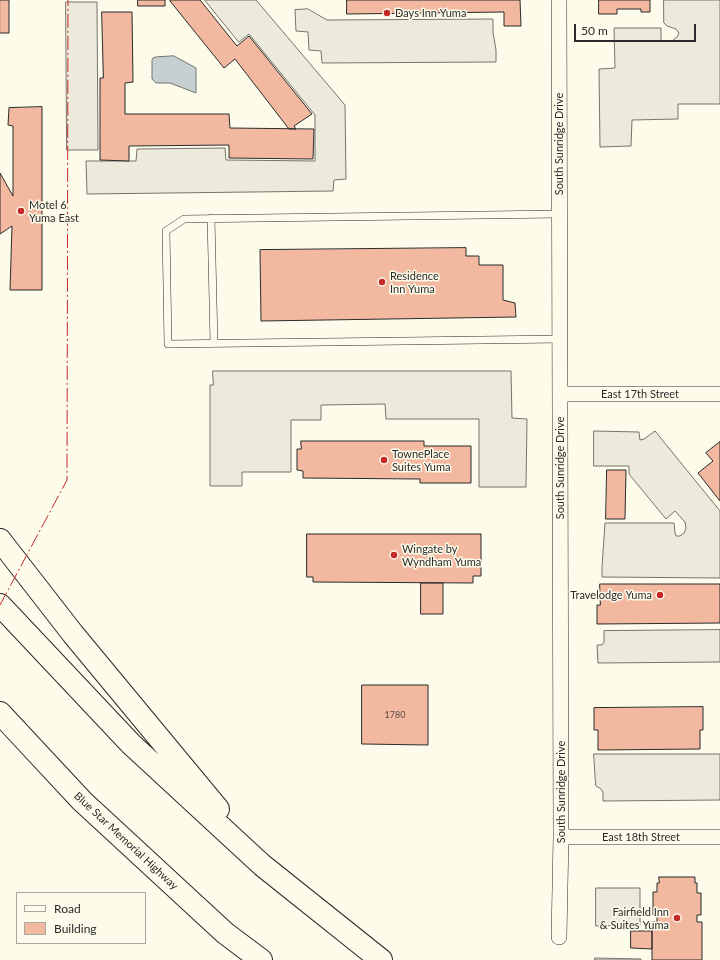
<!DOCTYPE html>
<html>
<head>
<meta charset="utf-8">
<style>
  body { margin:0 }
  #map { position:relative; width:720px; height:960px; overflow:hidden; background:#fdfbea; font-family:Lato,sans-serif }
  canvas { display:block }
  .legend { position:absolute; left:16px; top:892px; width:130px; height:52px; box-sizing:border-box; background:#fdfbea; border:1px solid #a9a89e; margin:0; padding:5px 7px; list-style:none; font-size:12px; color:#2b2b2b }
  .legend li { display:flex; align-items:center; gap:8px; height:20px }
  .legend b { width:20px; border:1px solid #a9a89e }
  .scale { position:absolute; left:574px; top:24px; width:122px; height:18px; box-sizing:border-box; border:2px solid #2b2b2b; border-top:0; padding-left:5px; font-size:12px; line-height:14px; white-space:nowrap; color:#2b2b2b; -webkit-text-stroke:3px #fdfbea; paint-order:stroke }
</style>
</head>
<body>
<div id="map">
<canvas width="720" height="960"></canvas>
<ul class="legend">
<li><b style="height:5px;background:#fdfbea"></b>Road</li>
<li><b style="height:11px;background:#f2b8a0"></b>Building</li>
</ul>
<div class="scale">50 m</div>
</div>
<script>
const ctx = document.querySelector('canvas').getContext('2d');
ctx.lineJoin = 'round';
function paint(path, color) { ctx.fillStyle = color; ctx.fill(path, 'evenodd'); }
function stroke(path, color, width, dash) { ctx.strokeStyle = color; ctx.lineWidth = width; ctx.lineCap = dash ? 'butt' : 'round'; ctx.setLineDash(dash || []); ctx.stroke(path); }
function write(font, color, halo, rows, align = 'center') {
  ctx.font = font + ' Lato,sans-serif'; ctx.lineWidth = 3; ctx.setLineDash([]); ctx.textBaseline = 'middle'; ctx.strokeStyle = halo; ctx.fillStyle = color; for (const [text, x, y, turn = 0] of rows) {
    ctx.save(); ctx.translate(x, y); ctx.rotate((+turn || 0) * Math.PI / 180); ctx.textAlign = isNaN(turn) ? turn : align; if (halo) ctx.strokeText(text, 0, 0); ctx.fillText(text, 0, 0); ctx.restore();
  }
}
const parking = new Path2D(`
  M205,0H256L345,105L346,179L334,180L333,191L87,194L86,161H136L137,149L225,148L226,160L315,161V115L249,34L239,42Z
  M664,0H720V104H678V119L632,120L631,146L600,147L599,69L615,68L614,28H661V41H672L677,37L679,33L676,29L667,26L664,23Z
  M66,2H97L98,150H67Z
  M308,9L327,20L493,19V32L496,50V62L322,63L321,51L309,50L308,32L296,31L295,10Z
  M213,371H511L512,418L527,419L526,487H479V419H386L385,404L321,405V420H291V472H242V486H210V385H213Z
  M594,431L639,432L640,440L644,439L655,431L720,511V578L602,577V567L605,523H674L675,533L676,536H680L684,533L686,528L685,522L675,511L666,519L629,474V466H594Z
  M720,630V662L598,663L597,645H602L604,642V631Z
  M594,754H720V800L603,801V792L601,789L596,786Z
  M596,888H640V925L596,926Z
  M595,958L641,959V960H595Z`);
const water = new Path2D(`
  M174,56L196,68V93L170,83H156L152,79V60L153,58L156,57Z`);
const building = new Path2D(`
  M0,0H9V33H0Z
  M138,0H165V6H138Z
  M172,0H200L237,46L249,36L312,114L294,126L296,129H289L235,59L224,68L170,1Z
  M347,0H520L521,26H504V12L347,14Z
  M599,0H650V12H641V9H617V14H599Z
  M102,12H132L133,82L125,83V114H229L230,128L314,129L313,159L229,158V145L129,146V161L100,160V78H103Z
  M42,107V290H10L12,226L0,234V173L13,196V126L8,125L9,108Z
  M466,248V256H479V265H503V300L515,303L516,317L261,321L260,250Z
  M301,441H424V446H471V483H420V479L303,478V471L297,470V449H301Z
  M720,442V501L698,473L713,461L706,453Z
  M607,470H626L625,519H606Z
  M307,534H481V576H473V583L313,582V577H307Z
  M421,583H443V614H421Z
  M600,584H720V623L597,624V605H600Z
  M362,685H428V745L362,744Z
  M703,707V730H700V749L598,750V730H594V708Z
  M659,877H695V883H697V893H701V915H697V922H702V960H652V922H657V915H653V892H657V883H659Z
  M631,931H652V949L631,948Z`);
const service = new Path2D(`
  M559,214L184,219L166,231L168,344L560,339
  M211,218L214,343`);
const minor = new Path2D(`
  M559,0L561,837L559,937
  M560,394H720
  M561,837H720`);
const motorway = new Path2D(`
  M0,540L73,634L179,762L218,809
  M0,605L131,744L262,865L381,960
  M0,713L82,801L225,933L261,960`);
const power = new Path2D(`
  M0,605L67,480L68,0`);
const markers = [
  [387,13,4,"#c62828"],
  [21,211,4,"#c62828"],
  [382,282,4,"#c62828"],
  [384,460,4,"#c62828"],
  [394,555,4,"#c62828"],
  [660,595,4,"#c62828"],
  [677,918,4,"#c62828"]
];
const numberNames = [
  ["1780",395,715]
];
const poiNames = [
  ["Days Inn Yuma",395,13],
  ["Motel 6",29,205],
  ["Yuma East",29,218],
  ["Residence",390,276],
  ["Inn Yuma",390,289],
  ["TownePlace",392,454],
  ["Suites Yuma",392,467],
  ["Wingate by",402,549],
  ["Wyndham Yuma",402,562],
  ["Travelodge Yuma",652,595,"right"],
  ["Fairfield Inn",669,912,"right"],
  ["& Suites Yuma",669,925,"right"]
];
const streetNames = [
  ["South Sunridge Drive",559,144,-90],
  ["East 17th Street",640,394],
  ["South Sunridge Drive",560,468,-90],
  ["South Sunridge Drive",561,792,-90],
  ["East 18th Street",641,837],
  ["Blue Star Memorial Highway",126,841,43]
];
paint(parking, '#eceadb');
stroke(parking, '#74746e', 1);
paint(water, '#c7d0d0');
stroke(water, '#74746e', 1);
paint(building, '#f2b8a0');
stroke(building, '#2b2b2b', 1);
stroke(service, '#2b2b2b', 8);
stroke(minor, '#2b2b2b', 16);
stroke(motorway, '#2b2b2b', 24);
stroke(service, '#fdfbea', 7);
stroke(minor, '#fdfbea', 15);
stroke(motorway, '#fdfbea', 22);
stroke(power, '#c62828', 1, [14, 3, 2, 3]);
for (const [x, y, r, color] of markers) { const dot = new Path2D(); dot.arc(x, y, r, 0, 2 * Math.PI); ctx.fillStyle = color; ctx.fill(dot); stroke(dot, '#fdfbea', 1.5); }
write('9px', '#5d4e48', null, numberNames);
write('11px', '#2b2b2b', '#fdfbea', poiNames, 'left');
write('11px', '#2b2b2b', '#fdfbea', streetNames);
</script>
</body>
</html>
